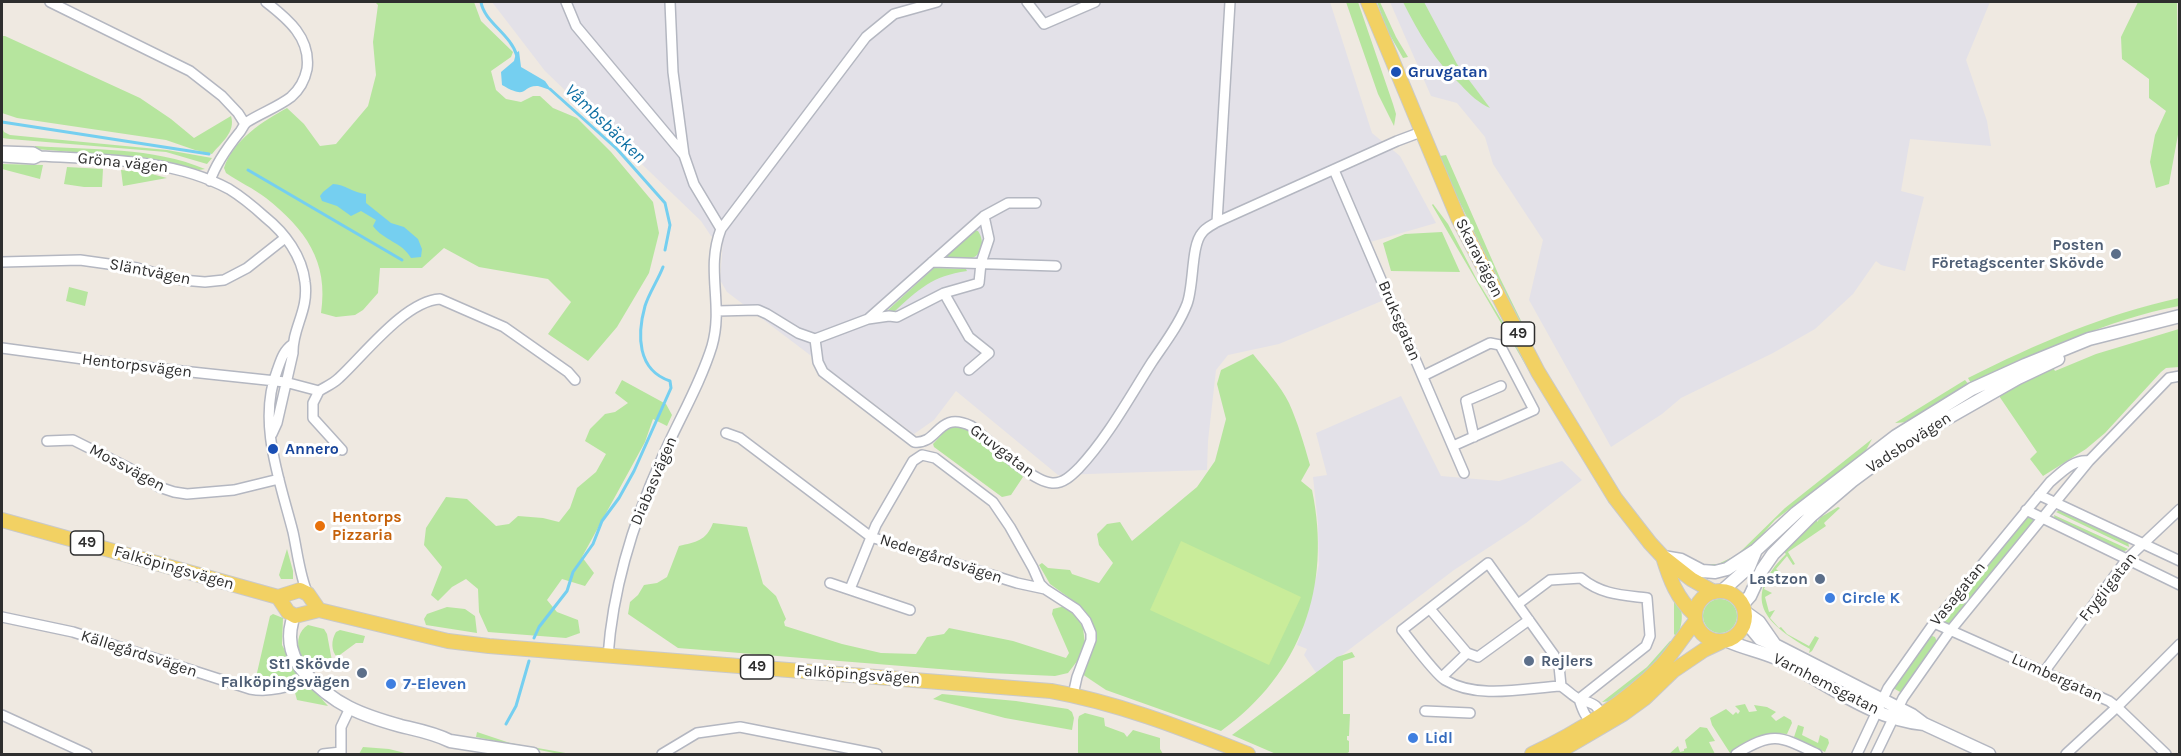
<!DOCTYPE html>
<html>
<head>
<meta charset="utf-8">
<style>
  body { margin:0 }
  #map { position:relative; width:2181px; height:756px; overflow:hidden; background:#efe9e1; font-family:Karla,sans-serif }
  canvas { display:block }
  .frame { position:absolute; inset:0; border:3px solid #2e2e2e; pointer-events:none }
</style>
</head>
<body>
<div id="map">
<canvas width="2181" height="756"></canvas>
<div class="frame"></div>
</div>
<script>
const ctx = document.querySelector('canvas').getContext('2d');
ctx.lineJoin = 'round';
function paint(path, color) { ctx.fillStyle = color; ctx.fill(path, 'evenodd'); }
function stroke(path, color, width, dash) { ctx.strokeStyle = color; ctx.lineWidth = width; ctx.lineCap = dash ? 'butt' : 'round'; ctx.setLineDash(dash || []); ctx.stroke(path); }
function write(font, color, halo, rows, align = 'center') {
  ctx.font = font + ' Karla,sans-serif'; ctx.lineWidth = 6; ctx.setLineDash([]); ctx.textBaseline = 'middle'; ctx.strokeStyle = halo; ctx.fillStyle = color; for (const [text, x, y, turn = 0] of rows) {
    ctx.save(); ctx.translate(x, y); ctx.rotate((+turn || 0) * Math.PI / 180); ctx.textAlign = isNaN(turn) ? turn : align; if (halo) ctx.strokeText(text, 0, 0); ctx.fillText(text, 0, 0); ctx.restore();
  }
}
const industrial = new Path2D(`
  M492,2H1330L1372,133L1400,156L1436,223L1360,245L1384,300L1279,344L1228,355L1216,370L1208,441L1207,470L1058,475L956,391L934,420L914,434L727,292L720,280L723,241L711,236L701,221L545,71Z
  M1390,2H1990L1966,60L1987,121L1991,146L1910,139L1901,191L1924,197L1905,271L1881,265L1876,261L1853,294L1815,329L1773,353L1681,398L1662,414L1611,447L1529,300L1543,240L1493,164L1485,137L1457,103L1431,96Z
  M1401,396L1441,476L1499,481L1562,461L1582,480L1526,523L1454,570L1317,674L1304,655L1307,649L1297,645L1307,616L1319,565L1318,523L1313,477L1327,475L1316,433Z`);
const green = new Path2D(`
  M375,2H474L481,21L513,52L511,57L491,71L496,90L506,99L521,102L533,96H540L553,108L577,118L611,152L653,202L659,233L649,273L617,327L588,361L548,334L571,302L548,279L479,267L444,248L422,268H380L378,293L363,310L355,315L336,317L321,313C329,261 305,229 266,198C253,188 239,182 226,173L224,168C233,140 263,121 287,108L304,124L320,146L336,144L368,106L376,75L373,42L378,5Z
  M1346,2H1358L1393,104L1396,114L1394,126L1378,94Z
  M1377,2H1380L1396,37L1408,57L1403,58L1387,30Z
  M1403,2H1424L1457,64L1490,108C1480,104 1469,94 1461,85C1435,61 1419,34 1403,2Z
  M2138,2H2177L2179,129L2169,184L2156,188L2150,162L2155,135L2166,111L2149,98V79L2122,59L2121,37Z
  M2,36H5L140,98L171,119L194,138L231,116C236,132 221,143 212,154L195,150L166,140L17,118L2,113Z
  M2,127L4,132L10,135L167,150L212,158L207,164L166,152L10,139L2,138Z
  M35,146C91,150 153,147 205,169L199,170L148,158L35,149Z
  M1446,155L1500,278L1532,343L1531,344L1475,234L1448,178L1440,156Z
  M2,164L43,165L40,179L2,169Z
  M67,167L103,169L102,187H84L64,184Z
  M121,170L144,172L167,178L123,186Z
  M1433,204L1448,224L1476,278L1534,374L1532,376L1432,205Z
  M973,230L978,231C985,241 983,256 969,259C962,261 952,259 944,258Z
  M1442,232L1460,272L1391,271L1383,243L1405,234Z
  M934,268L966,269L967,271C932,276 919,289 894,312L888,310Z
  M69,287L88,292L85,306L66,301Z
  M2179,298V306C2106,320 2038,353 1972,385L1968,378C2036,344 2105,314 2179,298Z
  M2179,329V367L2166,368L2161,372L2105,433L2086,449L2043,476L2030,459L2037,452L1997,393L2053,367L2055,371L2096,354Z
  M1253,354C1265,369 1280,385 1289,403C1298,423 1304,444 1310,465L1301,481L1312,490C1332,586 1301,674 1221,731L1106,690L1082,674L1096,641L1092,622L1079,605L1050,584L1039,565L1042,563L1048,568L1070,570L1072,574L1099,583L1113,563L1099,545L1097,534L1107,524L1120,522L1132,541L1197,487L1215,461L1226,419L1217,384L1221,370Z
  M622,380L666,404L672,415L667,426L653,419L645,442L582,557L594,573L585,586L562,579L547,600L557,612L578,620L580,633L566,638L488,632L479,612L478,589L466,579L452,587L438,601L431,595L442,567L424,545L426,528L446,497L467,499L496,526L509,524L518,516L543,518L559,522L570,508L577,488L596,472L606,454L585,441L590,429L605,414L615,412L628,403L615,393Z
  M1965,380L1970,386L1908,422L1895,423Z
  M954,426C973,426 1006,460 1020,473L1023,477L1011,495L1002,497L934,447L933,444L945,431Z
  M1872,439L1865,452L1775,520L1748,551L1721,567L1700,566L1702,564H1718L1737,555L1785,508Z
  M1838,507L1840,508L1824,523L1826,526L1788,552L1795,564L1793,565L1787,556L1776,569L1782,574L1778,580L1771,575L1764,589L1772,593L1765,597L1769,612L1775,610L1770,618L1779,628L1781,627L1787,634L1809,646L1815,636L1819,638L1812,651L1809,653L1810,649C1764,623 1741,599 1786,554L1783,551L1817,517V522L1821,517Z
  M2060,510L2128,541L2129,547L2056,512Z
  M2054,515L2128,549L2123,552L2055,520Z
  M2026,517H2031L2033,519V524L1951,624H1944L1943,618Z
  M713,523L747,527L763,584L776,596L786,619L784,622L785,626L842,644L881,653L916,654L927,637L944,634L949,628L1013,641L1066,658L1069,653L1052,614L1053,609L1065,606L1079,620L1083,628L1085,644L1078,660L1068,673L1055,676L989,673L678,648L628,614L630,602L638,595L644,585L657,583L667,577L679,546C696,542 706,541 713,523Z
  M287,549L293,571V579H281L279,575Z
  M1674,597C1685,608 1683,624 1677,637L1674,634Z
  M1703 616a17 17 0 1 1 34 0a17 17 0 1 1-34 0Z
  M447,607L465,609L475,616L477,633L426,625L424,619L427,614Z
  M273,614L283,618L282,645L297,673C288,688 269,687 254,686L270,616Z
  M308,625L324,629L327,634L332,661C328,664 324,667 319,668C300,671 289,636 308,625Z
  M340,630L365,636L363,643H356L337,657C331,651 331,640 336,632Z
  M1932,636L1935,637L1937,642L1902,693L1893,688L1929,637Z
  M1670,641L1674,642L1658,664L1611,701L1602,702L1647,667Z
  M1352,652L1355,657L1343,661V714H1350L1349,736H1347V740L1349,741V752L1346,754H1276L1232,735L1337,657Z
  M304,684L312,688L328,706L297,700L294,689Z
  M942,694L1016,701L1068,709L1072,712L1074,718L1072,730L1005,718L933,699Z
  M1745,704L1749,712L1757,711L1754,705L1767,707L1776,712L1771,716L1776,721L1784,716L1791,720L1792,723L1787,734C1762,732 1751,741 1730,753L1712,725L1710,718L1726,709L1733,715L1736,712L1738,714L1740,711L1735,706Z
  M1085,713L1104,718L1105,726L1124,733L1127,737L1133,730L1160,738V749L1163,754H1078V720L1079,716Z
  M1798,725L1804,727L1802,735L1818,743L1820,735L1828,739L1829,743L1825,752L1794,737Z
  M1700,727L1707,728L1715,741L1709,742L1715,754H1669L1678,746L1680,752L1684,751V749L1687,748L1685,740Z
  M477,732L510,743L571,754H559L476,737Z
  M363,747L389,749L409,754H359Z`);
const pitch = new Path2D(`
  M1181,541L1301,597L1269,665L1150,610Z`);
const water = new Path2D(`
  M519,51L521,67L545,81L552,91C548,89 542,87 538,86C521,85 529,101 502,85L501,72L514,61L516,53Z
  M333,184C345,184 353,193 366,194V203L391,223L404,227L418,239L422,249L421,257L411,258C402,242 384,241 373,226L376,220L361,211L351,216L337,206L322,201L320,196L323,192Z`);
const stream = new Path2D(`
  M481,2C484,22 511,34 517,56
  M550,89L617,149L665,203L670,225L665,250
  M2,122L209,154
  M248,170L402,260
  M534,638L539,627L567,591L573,572L593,544L602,521L619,498L634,471L671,388L670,381C637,370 637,335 645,306C649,293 658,280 663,267
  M506,724L516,706L529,661`);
const street = new Path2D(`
  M50,2L190,71L222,96L238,113L245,124
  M566,2L576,26L684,155
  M670,2L673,72L684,155L694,184L721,229
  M1027,2L1044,24L1095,2
  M2,151L33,152L40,156
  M2,157L34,159L40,156C104,160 171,158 229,189C242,197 254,207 265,217C285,233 302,256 305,282C309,311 292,328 293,353L277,423L272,434
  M1334,170L1464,473
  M210,181C216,163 227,148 239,133C242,130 243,125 247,122C261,113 278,107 291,97C299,90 305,79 307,69C311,38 288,19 266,2
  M1217,222L1230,2
  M2,262L80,260L137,268L182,280L205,282L224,280L247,268L285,238
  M932,262L1056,266
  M944,293L969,337L989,353L969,370
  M717,311L758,310L767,314L798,333L815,339L818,362L823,372L914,442C939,445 937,410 971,426C988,440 1032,482 1052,483C1063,484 1072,475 1079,468C1108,437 1129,398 1152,362C1164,344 1179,325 1187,304C1194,286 1191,245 1202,233C1205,228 1212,225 1217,222L1397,141L1421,132
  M868,319L889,316L897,317L944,293L979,283L981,263L989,239L984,216
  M815,339L868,319L984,216L1008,203H1036
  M293,344C283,351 281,360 277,371C257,422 280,481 293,532C297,550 300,578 308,594
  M2,348L135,366L285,382L319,391C325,387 333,384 339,378C364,355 405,301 440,299L504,327L568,372L575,380
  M1423,376L1490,343L1500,345L1534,410L1453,446
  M319,391L313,403V418L342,450
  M726,433L740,438L871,537L1017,583L1045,589
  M1474,437L1466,401L1501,386
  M47,441L73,440L129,468L159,487L174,492L187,494L234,490L279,479
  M2039,495L2180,561
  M2026,510L2180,585
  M830,583L910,610
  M850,589L876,525L913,461L922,455L935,458L993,502L1010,527L1033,568L1040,584L1045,589L1076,609L1086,621L1091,633V640L1077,677L1073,695
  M1518,604L1550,580L1581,578C1602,595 1622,595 1647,598L1650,636L1646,646L1579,699
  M1430,609L1467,653
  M2,617L73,632L250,689C272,693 290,686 310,679
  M1934,623L2109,701L2117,707L2166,754
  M608,656C613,586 633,522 662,458C678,421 700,385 712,346C724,304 705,270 721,229L866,37L894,14L937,2
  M2044,672L2127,559L2180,509
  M1442,677L1467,653L1478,657L1529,620
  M1561,686C1526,688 1478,700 1445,680C1435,674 1411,641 1402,630L1488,563L1554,655L1559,666L1561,686C1567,690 1572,695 1577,698C1589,704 1599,701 1601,719
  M1579,699C1582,708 1585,719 1595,724
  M1425,711L1470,713
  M2,715L87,754
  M323,754L341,752
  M341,754V727L350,708
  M662,754L697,733L740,727L877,754
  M1736,754C1773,731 1780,736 1817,754
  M1857,754L1888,688L1934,623L2050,482C2061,473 2073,459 2089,461
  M1876,754L1903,698L1950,631L2089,461L2169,378L2180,376
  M2066,754L2117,707L2180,644`);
const secondary = new Path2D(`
  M1663,557L1681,560L1702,571L1715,572L1727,569L1756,550L1796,513L1896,436L1972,389L2025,365L2089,339L2180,316
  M1722,591L1749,567L1756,550
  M1742,605L1750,596L1762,570L1773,554L1811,516L1852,481L1902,444L2018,378L2058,359
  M1745,612L1759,622L1775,645
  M1745,621L1760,639L1775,645L1912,715L1924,724L1989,754
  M292,622C287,641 292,659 305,673C334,705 361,715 401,726C418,730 434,733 450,741L533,754
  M1728,641C1743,648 1760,651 1776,658C1824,680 1869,719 1924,724`);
const primary = new Path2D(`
  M1368,2L1458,218L1538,372L1615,498L1650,543L1663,557L1691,579L1714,592
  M2,520L278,597
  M1663,557C1670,580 1677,598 1694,614
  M1695 616a25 25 0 1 1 50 0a25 25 0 1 1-50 0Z
  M278,597L300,590L308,594L319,610
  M278,597L288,612L295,616L319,610
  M319,610L448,641L489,646L1051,691C1119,703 1184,729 1248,754
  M1532,754C1577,733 1627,702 1661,666C1674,652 1683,636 1695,622
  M1555,754L1623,714L1645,698L1673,671L1704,650L1721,642`);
const markers = [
  [1396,72,6,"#1a4fb4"],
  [2116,254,6,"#5c6f8a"],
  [273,449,6,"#1a4fb4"],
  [320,526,6,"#e8710a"],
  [1820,579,6,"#5c6f8a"],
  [1830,598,6,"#3f7fe0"],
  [1529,661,6,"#5c6f8a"],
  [362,673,6,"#5c6f8a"],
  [391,684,6,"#3f7fe0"],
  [1413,738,6,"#3f7fe0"]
];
const shields = [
  [1518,334,33],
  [87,543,33],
  [757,667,33]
];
const shieldNames = [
  ["49",1518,334],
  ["49",87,543],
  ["49",757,667]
];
const transitNames = [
  ["Gruvgatan",1408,72],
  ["Annero",285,449]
];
const streetNames = [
  ["Gröna vägen",123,163,6],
  ["Skaravägen",1479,258,63],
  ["Släntvägen",150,272,11],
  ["Bruksgatan",1399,321,67],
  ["Hentorpsvägen",137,366,7],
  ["Vadsbovägen",1909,443,-33],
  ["Gruvgatan",1002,451,37],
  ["Mossvägen",127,468,28],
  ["Diabasvägen",654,481,-67],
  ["Nedergårdsvägen",941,559,18],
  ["Falköpingsvägen",174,568,16],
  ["Frygiigatan",2108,587,-52],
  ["Vasagatan",1958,594,-51],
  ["Källegårdsvägen",139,654,18],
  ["Falköpingsvägen",858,675,4],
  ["Lumbergatan",2057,678,24],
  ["Varnhemsgatan",1826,684,27]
];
const serviceNames = [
  ["Posten",2104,245],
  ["Företagscenter Skövde",2104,263],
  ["Lastzon",1808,579],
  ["Rejlers",1541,661,"left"],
  ["St1 Skövde",350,664],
  ["Falköpingsvägen",350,682]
];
const foodNames = [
  ["Hentorps",332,517],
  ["Pizzaria",332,535]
];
const shopNames = [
  ["Circle K",1842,598],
  ["7-Eleven",403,684],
  ["Lidl",1425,738]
];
const waterNames = [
  ["Våmbsbäcken",605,124,44]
];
paint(industrial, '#e3e1e8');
paint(green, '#b6e59e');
paint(pitch, '#c9ec9a');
paint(water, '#75cff0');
stroke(stream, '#75cff0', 3);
stroke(street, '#b4b7c1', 12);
stroke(secondary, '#b4b7c1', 15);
stroke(primary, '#c9c9c9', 16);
stroke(street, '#fff', 9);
stroke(secondary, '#fff', 12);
stroke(primary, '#f2d163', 14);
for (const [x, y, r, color] of markers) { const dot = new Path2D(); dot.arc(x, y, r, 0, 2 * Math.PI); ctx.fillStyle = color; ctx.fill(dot); stroke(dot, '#fff', 2); }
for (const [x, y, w] of shields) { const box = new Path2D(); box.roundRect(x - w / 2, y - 12, w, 24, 4.5); ctx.fillStyle = '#fff'; ctx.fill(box); stroke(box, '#2e2e2e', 1.5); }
write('bold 15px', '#2e2e2e', null, shieldNames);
write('bold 16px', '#164399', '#fff', transitNames, 'left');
write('16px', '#2e2e2e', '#fff', streetNames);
write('bold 16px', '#4e5e75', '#fff', serviceNames, 'right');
write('bold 16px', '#c56008', '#fff', foodNames, 'left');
write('bold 16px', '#366cbe', '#fff', shopNames, 'left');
write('italic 18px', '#0d6fa3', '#fff', waterNames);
</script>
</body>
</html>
